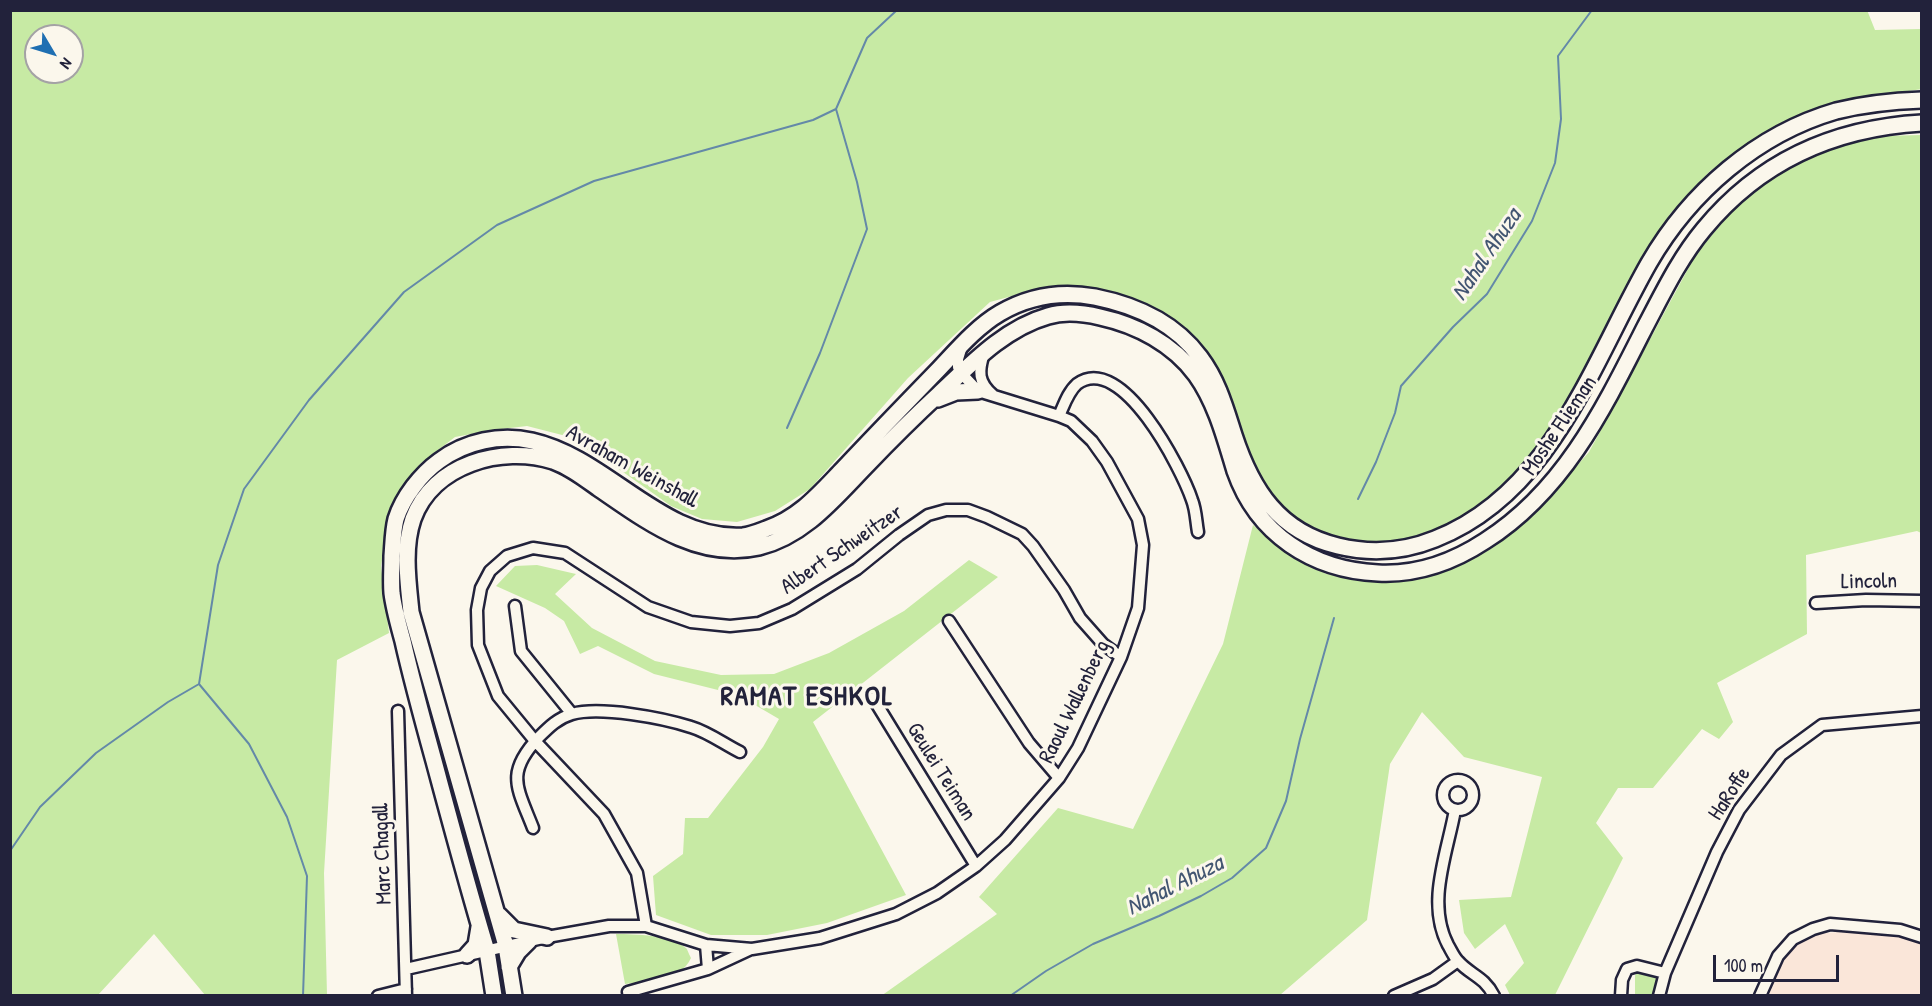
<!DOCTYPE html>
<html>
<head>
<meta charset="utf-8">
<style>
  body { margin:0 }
  #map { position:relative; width:1932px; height:1006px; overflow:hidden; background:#fbf7ec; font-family:"Patrick Hand",sans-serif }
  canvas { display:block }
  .frame { position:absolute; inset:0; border:12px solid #22223b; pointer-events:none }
  .north { position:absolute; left:24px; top:24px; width:60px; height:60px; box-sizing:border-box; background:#fbf7ec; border:2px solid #a4a2a5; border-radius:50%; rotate:128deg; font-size:16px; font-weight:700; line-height:24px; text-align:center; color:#22223b }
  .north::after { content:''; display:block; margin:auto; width:21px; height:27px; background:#1f6fb2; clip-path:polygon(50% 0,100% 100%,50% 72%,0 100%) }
  .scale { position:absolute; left:1713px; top:955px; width:126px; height:27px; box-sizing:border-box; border:3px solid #22223b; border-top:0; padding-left:8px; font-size:18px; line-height:21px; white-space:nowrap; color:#22223b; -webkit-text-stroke:4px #fbf7ec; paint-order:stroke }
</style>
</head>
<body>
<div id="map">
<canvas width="1932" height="1006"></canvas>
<div class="frame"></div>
<div class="north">N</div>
<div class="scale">100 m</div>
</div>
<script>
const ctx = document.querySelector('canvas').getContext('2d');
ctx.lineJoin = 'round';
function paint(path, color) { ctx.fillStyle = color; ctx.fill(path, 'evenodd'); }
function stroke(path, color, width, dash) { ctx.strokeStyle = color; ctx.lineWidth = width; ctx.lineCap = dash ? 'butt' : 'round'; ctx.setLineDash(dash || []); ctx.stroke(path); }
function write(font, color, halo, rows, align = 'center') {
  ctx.font = font + ' "Patrick Hand",sans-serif'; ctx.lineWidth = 6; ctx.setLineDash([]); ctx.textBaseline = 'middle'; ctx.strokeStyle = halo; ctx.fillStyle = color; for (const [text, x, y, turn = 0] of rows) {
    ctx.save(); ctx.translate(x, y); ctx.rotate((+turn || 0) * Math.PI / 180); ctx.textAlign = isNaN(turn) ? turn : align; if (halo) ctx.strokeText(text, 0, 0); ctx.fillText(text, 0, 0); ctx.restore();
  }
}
const built = new Path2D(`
  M1838,932L1871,933L1914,938L1921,940V995L1768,996L1778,971L1787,955L1801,942L1815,934Z`);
const green = new Path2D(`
  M1867,10L1875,30L1921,29L1922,89L1843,101L1777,126L1710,171L1670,214L1630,284L1597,350L1543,443L1499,490L1454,522L1416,540L1379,542L1339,540L1298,522L1270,496L1250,456L1232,399L1206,354L1182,326L1161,312L1098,291L1049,286L990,302L908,378L810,489L775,511L737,522L702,519L671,506L623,472L566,436L527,426L493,430L455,437L420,464L402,489L389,520L381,566L389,633L337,660L324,873L327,995H205L154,934L98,995L11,996L10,11ZM36,36H72V72H36Z
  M1921,135V533L1917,531L1806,555L1807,634L1717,683L1733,722L1719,739L1702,729L1653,788H1618L1596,823L1623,858L1555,995H1510L1505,985L1524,963L1505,924L1475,949L1464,933L1459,900L1511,897L1542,777L1464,757L1422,712L1390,764L1367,920L1280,995L881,996L997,914L979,897L1058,808L1133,829L1223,644L1253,525L1284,551L1326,574L1392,580L1441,571L1484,553L1532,516L1589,452L1696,254L1732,211L1770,179L1818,152L1882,136Z
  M969,560L998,577L813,722L906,895L827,923L767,935H711L656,915L653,876L683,854L685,818H708L763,747L779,719L738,695L654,674L598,646L580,654L564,621L545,608L496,586L515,566L537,565L576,574L555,594L592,628L655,661L721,675L774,674L829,653L904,611Z
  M616,934C634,934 673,935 687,949C687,950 691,958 691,958C680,982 647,981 625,984Z
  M1638,968L1662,975L1657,995H1635V976Z`);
const stream = new Path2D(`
  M787,428L820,353L867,229L857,182L836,109
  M1358,499L1376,462L1395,413L1401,386L1453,327L1487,294L1532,221L1555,163L1561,119L1558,56L1592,10
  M10,851L40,807L96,753L168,702L199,684
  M303,996L307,876L287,817L249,744L199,684L218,565L244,489L309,400L404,292L497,225L594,181L813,120L836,109L867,38L897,10
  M1010,996L1046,971L1093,944L1159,916L1201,896L1232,878L1266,848L1286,801L1300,739L1334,618`);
const street = new Path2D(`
  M984,353C978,372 978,382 993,395
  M1059,416C1064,405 1068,392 1077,384C1122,351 1182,470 1192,500C1196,510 1196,521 1198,532
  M1816,603L1866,600L1922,601
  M515,606L521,651L572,714
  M949,621L1029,743L1059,778
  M873,698L976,866
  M398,711L406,996
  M1443 795a15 15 0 1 1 30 0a15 15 0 1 1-30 0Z
  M1455,810C1447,854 1426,903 1448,945C1451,950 1454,957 1458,961C1470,975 1484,976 1494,996
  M533,828C517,787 505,773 539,737C549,727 558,718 572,714C600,706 663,718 691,727C708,732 724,744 740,752
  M646,926L637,873L604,814L535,741L498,696L478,645L477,610L481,588L490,571L507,556L533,548L565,553L648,607L691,622L730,626L759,623L792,609L857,569L899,535L928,515L946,510H968L987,517L1022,534L1033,546L1064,590L1080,618L1103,644L1121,657
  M406,969L547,937L609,926H646L706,945L752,949L820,938L896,914L937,893L976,866L1005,840L1059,778L1078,748L1121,657L1138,608L1143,545L1138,519L1107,462L1092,441L1071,421L1059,416L978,391L961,373L958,367V359L962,346
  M708,969L751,949
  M628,992L708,969L706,945
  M378,996L406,989
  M1394,996L1433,979L1458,961
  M1621,996L1622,980L1627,969L1637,966L1665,973
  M1659,996L1665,973L1717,852L1739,810L1781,755L1822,725L1922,716
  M1760,996L1778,956L1793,939L1813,929L1830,924L1900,930L1922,937`);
const secondary = new Path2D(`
  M938,399L956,392L978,391
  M499,915L514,930L547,937
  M467,955L476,945L479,927
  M509,967L518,952L529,941
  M494,996L487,951C468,888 451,824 434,761C423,721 412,681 403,641C399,626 394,609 392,593C391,581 392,568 392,556C393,544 393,531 396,519C403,497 421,474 439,461C466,441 500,434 532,441C608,458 662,541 743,536C751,535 758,532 766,529C799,518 819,494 843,469C874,436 905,404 937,371C956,351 976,327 1000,313C1029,296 1062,291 1095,297C1135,305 1175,323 1200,357C1218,381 1225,407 1234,435C1252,490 1279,532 1338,546C1371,554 1403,552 1435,539C1552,493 1592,363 1649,263C1690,192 1757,134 1836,111C1864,104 1893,101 1922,100
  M514,996L506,946L411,612C408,582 403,548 413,519C433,464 502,445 553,461C570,467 584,478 598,488C645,520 697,561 759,547C804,536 834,499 865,467C889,442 914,417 939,394C971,364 1005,328 1048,316C1065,311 1083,313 1100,317C1137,325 1173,344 1196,375C1216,403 1225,438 1235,471C1257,534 1312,570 1378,573C1417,575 1453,562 1485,541C1564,491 1604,408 1645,327C1663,293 1679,259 1704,229C1760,161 1834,128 1922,123`);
const streetNames = [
  ["Moshe Flieman",1560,426,-56],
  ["Avraham Weinshall",632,467,29],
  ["Albert Schweitzer",842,550,-34],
  ["Lincoln",1869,582,-1],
  ["Raoul Wallenberg",1075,702,-64],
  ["Geulei Teiman",941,772,58],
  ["HaRoffe",1730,794,-57],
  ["Marc Chagall",383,854,-92]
];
const waterNames = [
  ["Nahal Ahuza",1487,255,-56],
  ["Nahal Ahuza",1175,886,-27]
];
const districtNames = [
  ["RAMAT ESHKOL",807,698]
];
paint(built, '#fae6d9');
paint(green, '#c7eaa4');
stroke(stream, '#6489a8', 2);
stroke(street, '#22223b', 15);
stroke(secondary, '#22223b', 20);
stroke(street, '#fbf7ec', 10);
stroke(secondary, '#fbf7ec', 15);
write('22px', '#22223b', '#fbf7ec', streetNames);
write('italic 24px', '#435672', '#fbf7ec', waterNames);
ctx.letterSpacing = '1.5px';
write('bold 28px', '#22223b', '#fbf7ec', districtNames);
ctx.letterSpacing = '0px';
</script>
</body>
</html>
